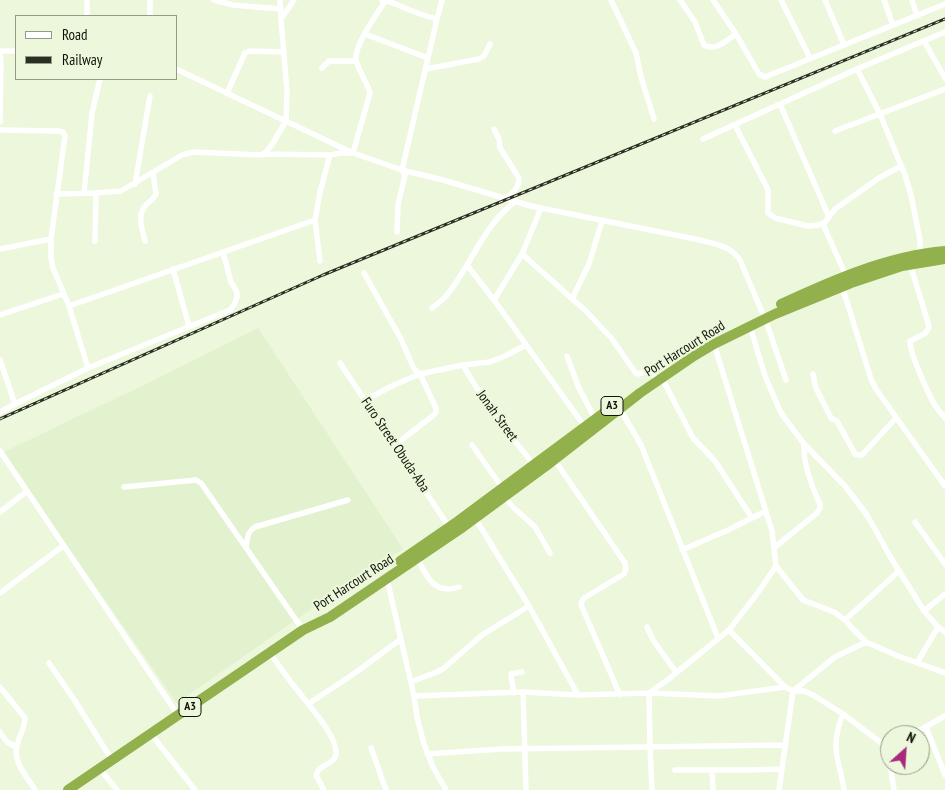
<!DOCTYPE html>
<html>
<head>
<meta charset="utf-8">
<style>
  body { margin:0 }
  #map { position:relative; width:945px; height:790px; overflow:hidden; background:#ecf7dc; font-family:"PT Sans Narrow",sans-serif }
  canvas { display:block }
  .legend { position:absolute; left:15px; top:15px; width:162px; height:65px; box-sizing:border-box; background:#ecf7dc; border:1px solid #949c88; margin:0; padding:6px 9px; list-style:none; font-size:15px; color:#0f1309 }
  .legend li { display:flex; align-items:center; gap:10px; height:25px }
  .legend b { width:25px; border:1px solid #949c88 }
  .north { position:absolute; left:880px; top:725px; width:50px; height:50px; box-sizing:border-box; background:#ecf7dc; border:1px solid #949c88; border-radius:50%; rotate:26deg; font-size:14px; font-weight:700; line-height:20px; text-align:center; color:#0f1309 }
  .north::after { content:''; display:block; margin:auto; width:18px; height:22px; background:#a92a7b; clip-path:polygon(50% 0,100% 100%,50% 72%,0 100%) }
</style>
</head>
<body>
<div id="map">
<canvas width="945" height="790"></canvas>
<ul class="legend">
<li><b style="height:6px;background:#fff"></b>Road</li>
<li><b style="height:6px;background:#2a2f23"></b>Railway</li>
</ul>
<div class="north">N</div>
</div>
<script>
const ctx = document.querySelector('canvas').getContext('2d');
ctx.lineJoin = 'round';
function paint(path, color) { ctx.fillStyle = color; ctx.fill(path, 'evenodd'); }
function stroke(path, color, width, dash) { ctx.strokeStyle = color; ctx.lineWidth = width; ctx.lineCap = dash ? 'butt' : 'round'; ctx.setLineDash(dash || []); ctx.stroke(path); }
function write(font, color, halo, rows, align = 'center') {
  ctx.font = font + ' "PT Sans Narrow",sans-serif'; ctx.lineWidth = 4.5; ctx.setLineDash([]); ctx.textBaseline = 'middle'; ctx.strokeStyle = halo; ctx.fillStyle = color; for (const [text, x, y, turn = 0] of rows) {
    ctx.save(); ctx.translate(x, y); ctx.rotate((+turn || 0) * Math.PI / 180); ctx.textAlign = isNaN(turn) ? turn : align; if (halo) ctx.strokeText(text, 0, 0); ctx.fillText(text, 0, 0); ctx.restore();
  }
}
const built = new Path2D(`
  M258,328L403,549L337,591L177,703L56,530L4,452L148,383Z`);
const minor = new Path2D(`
  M87,0V16
  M150,0V16
  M214,0L233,5L281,9
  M382,0C386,2 389,1 393,3C409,10 420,15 437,19L402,170L405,175L398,205L397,232
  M611,0L636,53L641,77L654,119
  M680,0L695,22L704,45C715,52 727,40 736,34
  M713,0L736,34L759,74L765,77L945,4
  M781,0L810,58
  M825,0L844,45
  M884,0L893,25
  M912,0L917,16
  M281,19L294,0
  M437,19L442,0
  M365,34L428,58
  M924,41L945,78
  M0,51H16
  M0,54L1,60L0,122
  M322,68L329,61H356
  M176,69L353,153L402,170L443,180L531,206L700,240C715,244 731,246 740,260L762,312
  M426,69L479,59L484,56L490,44
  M857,69L880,114L905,175L911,195L920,240V255
  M227,93L245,53L250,51L283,52
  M780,104L829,217
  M735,125L768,190V213L775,218L808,226L819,225L825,222L835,209L879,178L901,166
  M494,129L499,139L500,148L519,178C519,188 513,193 506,198
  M0,130L59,131L63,132L65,136L51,239L0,249
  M835,131L945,89
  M703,139L857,69L945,32
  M263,154L330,155L341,153H353L370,93C367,81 358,71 356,60C354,45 377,14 386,0
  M135,184L150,96
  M84,193L92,113L100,79
  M56,194L96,193L121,191L182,155L193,152L261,155L265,153L271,146L286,121L287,92L281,19L280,0
  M823,224L846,276
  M51,239V258L53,268L69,306L88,368
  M95,241L96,193
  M145,241C142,229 137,216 145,206C149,201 153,200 156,194L153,173
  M522,254L587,312L612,339L635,372L637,374L647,372L651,373L654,376
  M320,261L315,220L320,192L330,155
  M910,264L929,326C928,335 917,337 910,341C909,351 929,396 935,405C938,410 942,414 945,418
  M467,265L494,300L585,427
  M173,269L189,326
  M364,273L401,339L413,367L416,371L420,374L436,408V412L435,414L395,445
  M842,286L871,379L876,389L945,486
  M572,299L589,264L602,221
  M494,300L522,254L541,208
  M69,306L315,220
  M432,308C437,304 443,300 447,295C471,265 484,224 516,201
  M0,315L63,294
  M765,318L786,380
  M750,326L765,376L781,413L804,444L845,486L861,507L867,515L891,558L924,611L938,627L945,632
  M714,344L772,531L776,566L803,600L834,612L845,620L852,628L866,642L898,656L945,673
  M567,356L578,386L595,419
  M0,360L15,404L0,412
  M340,363L449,527
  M463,365C483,401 508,433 534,465
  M813,374L816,388L831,418L837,421L855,454L859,455H862L896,418
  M662,378L693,438L715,461L752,518
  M365,400L396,384L420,374L463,365L490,362L505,356L526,345
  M15,404L88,368L230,310L234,305L237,297V292L231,282L223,252
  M620,409L641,445L718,638
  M472,445L503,489
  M0,451L178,715
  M554,459L625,563L626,569L624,574L584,598L581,603L582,607L620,695
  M124,487L196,480L201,483L303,630
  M504,497L514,508L535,527L550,553
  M0,512L26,492
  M475,518L529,606L578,695
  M915,522L945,564
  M246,547C248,538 246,533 255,527L348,500
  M775,547L817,513L820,508V504C811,485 803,464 804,444
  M682,550L728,530L766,511
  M417,558C427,577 434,595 459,587
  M387,579L414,696L417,717L424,744L433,767L446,790
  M0,593L63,546
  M924,611L945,594
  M845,620L899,571
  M647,627L653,640L676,672
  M729,630L785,687L793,691H804L813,695L843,714L888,748L890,763
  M270,653C279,666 288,679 298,691C309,706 337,735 336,754C335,765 318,764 316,775L324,790
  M49,663L75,701L112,760
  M917,663L938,627
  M411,682L437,672L444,668L482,635L529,606
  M0,687L25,718C25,728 19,736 17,746C12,761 28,778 35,790
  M523,692L526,790
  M514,693L511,676V674L522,672
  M414,696L523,692L578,695L649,693L666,681L729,630L757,594L776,566
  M308,704L355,673L401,639
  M843,714C836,730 834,749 839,766C841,774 843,782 844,790
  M926,727L945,775
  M0,732L7,742L16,747
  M151,734L195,790
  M911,735L945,716
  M371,748L386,790
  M427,754L501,749L785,745
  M890,765L894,790
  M100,769L117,790
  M675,770H747L782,769
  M712,770L713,790
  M652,790L650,747L649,693L719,696L785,687
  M779,790L793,691L835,657L866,642`);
const trunk = new Path2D(`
  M781,304C833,280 887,256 945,251
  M400,561L458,521L617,403
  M68,790L303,630L330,617L463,527L546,466L640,393L694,356L714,344L775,314L851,283L902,266L945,259`);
const rail = new Path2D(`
  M0,419L323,275L945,19`);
const shields = [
  [612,406,22],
  [190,707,22]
];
const shieldNames = [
  ["A3",612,406],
  ["A3",190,707]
];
const streetNames = [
  ["Port Harcourt Road",685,349,-32],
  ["Jonah Street",497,416,54],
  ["Furo Street Obuda-Aba",395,445,56],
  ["Port Harcourt Road",354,583,-33]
];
paint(built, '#e2f1ce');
stroke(minor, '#fff', 5.5);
stroke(trunk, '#92b04c', 10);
stroke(rail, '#2a2f23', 3);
stroke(rail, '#ecf7dc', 1, [4]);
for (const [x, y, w] of shields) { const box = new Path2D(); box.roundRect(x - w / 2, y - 9.5, w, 19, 4); ctx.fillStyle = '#ecf7dc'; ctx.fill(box); stroke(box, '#0f1309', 1); }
write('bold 12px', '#0f1309', null, shieldNames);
write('14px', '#0f1309', '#ecf7dc', streetNames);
</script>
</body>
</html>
